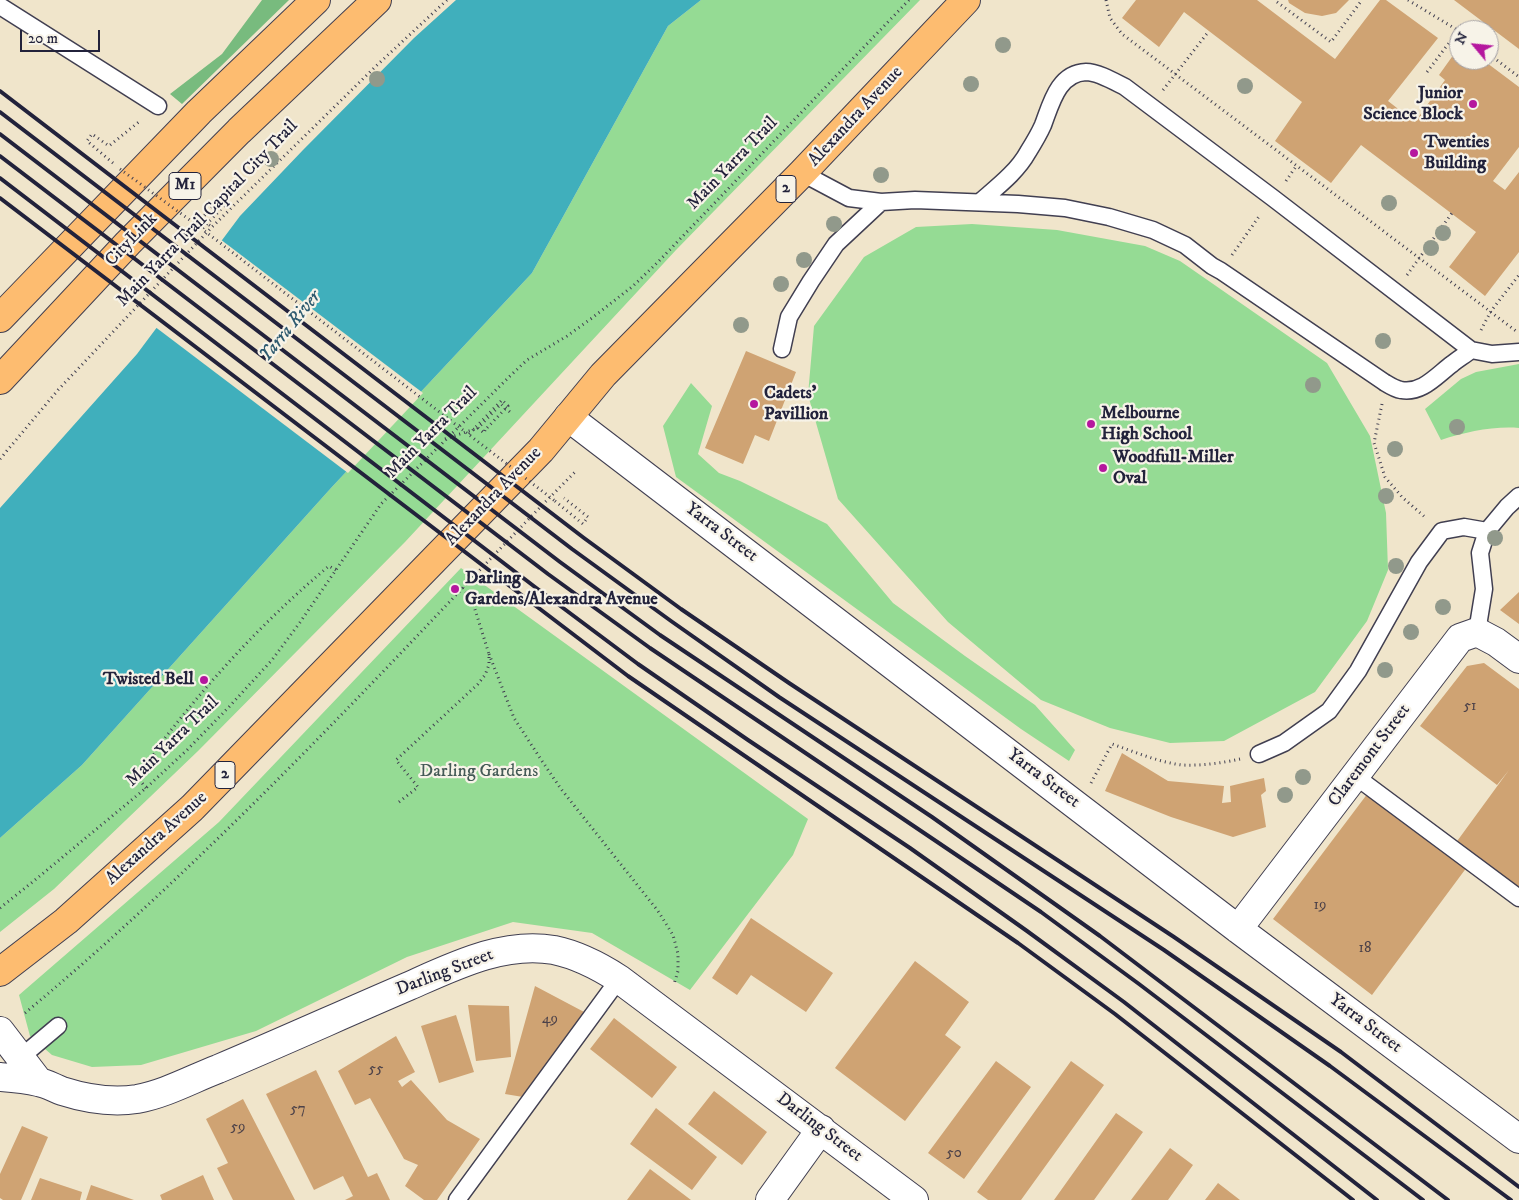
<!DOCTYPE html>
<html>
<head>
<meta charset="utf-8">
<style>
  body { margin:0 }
  #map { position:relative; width:1519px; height:1200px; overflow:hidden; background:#f0e5cb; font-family:"IM FELL DW Pica",serif }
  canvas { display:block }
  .north { position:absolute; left:1449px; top:20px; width:50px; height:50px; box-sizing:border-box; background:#f7f3e8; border:1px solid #a29fa3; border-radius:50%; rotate:298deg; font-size:14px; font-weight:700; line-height:20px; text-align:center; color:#22223b }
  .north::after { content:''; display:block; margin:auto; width:18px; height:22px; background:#b5179e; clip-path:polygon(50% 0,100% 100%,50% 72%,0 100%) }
  .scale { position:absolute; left:20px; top:30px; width:80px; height:22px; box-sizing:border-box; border:2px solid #22223b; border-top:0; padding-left:6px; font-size:15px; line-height:18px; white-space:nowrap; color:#22223b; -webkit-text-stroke:4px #f7f3e8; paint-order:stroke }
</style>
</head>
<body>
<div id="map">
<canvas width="1519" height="1200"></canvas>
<div class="north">N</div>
<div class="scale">20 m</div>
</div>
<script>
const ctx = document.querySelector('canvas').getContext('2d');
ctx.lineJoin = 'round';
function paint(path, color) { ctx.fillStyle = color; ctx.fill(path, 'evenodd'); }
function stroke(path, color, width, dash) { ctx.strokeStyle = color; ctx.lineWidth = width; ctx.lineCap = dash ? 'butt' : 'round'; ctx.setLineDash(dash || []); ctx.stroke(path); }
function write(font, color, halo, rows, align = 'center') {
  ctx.font = font + ' "IM FELL DW Pica",serif'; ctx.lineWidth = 4.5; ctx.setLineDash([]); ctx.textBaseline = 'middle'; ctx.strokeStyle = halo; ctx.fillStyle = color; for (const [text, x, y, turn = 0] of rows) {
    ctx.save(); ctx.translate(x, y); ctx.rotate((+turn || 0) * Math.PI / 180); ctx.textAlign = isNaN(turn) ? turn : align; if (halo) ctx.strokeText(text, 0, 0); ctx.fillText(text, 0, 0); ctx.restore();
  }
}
const green = new Path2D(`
  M701,0H920L676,250L405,542L198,751L54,889L0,932V838L82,765L331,488L532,273L668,26Z
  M972,224L1057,230L1145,246L1180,261L1327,363L1370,436L1386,513L1388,570L1367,621L1315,692L1224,741L1170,743L1110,728L1041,700L948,622L838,499L808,395L814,326L864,257L916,227Z
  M1519,364V428C1493,426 1466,432 1441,440L1425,409L1461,379L1476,372Z
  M691,383L712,406L698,454L719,473L740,481L827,524L893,603L965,656L1035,705L1075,750L1069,761L1021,729L676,477L663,426Z
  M461,568L808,819L793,855L690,990L592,933L513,922L407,957L256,1031L141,1065L92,1067L52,1055L30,1036L19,995L219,822Z`);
const forest = new Path2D(`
  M262,0H289L182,104L170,94L222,54Z`);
const water = new Path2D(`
  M456,0H701L668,26L532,273L331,488L82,765L0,838V508L137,354L240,216L303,150L414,38Z`);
const pier = new Path2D(`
  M220,239L423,393L348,473L154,326Z`);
const building = new Path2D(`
  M1136,0H1257L1335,59L1380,0H1386L1438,38L1388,101L1415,122L1445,80L1439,75L1459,47V60H1483L1519,87V147L1493,181L1505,190L1519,172V252L1485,296L1449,267L1476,232L1361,145L1331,183L1275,141L1302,102L1184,12L1159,47L1122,18Z
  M1288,0H1349L1336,13L1322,16L1305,13L1289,3Z
  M1454,0H1519V49Z
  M746,351L796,372L769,441L755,435L743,464L705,448Z
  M1519,592V624L1500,610Z
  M1484,663L1519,689V891L1455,844L1509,770L1497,785L1420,726L1467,666Z
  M1122,753L1168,781L1224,786L1222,803L1231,802L1230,786L1264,778L1266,791L1261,795L1266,827L1233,837L1171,817L1105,791Z
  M1368,793L1467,867L1372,995L1273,919Z
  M751,918L833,973L806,1012L751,975L737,995L712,978Z
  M915,961L969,1002L945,1035L961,1047L905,1121L835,1068Z
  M535,986L586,1013L529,1098L505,1094Z
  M468,1005L509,1006L511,1057L476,1061Z
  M456,1015L474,1072L439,1083L421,1026Z
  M614,1018L677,1067L652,1098L590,1049Z
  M396,1036L415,1072L398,1081L402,1087L411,1080L447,1120L480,1139L437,1200H424L405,1186L418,1165L404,1159L370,1098L355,1105L338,1071Z
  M996,1061L1031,1087L964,1179L928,1153Z
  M1071,1061L1104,1085L1021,1200H988L977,1192Z
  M316,1070L368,1177L377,1173L390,1200H345L353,1196L343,1176L314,1190L266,1094Z
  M714,1091L767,1132L742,1165L688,1124Z
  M243,1099L295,1200H233L217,1168L228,1163L206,1119Z
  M656,1108L717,1157L692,1190L630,1144Z
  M1116,1113L1143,1132L1094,1200H1054Z
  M22,1126L48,1137L21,1200H3L0,1198V1174Z
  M1170,1148L1193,1165L1168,1200H1131Z
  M650,1169L691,1200H627Z
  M203,1175L214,1200H162L160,1195Z
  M40,1178L82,1192L80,1200H31Z
  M1218,1183L1240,1200H1205Z
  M91,1185L134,1200H86Z`);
const path = new Path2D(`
  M1106,0L1110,18L1122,34L1516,331
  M1408,0L1459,31
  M1277,2L1331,42L1362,0
  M1489,54L1519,77
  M1427,72L1458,31
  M1163,90L1209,31
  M113,163L87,141L92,134L109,146L140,121
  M1286,181L1297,165
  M201,219L212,227
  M1232,255L1260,215
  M1407,275L1452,213
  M1481,330L1491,311L1519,275
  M1382,404L1374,443L1385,477L1402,497L1426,518
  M485,430L484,433L478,428L501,404L511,413
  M445,439L478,428
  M0,459L58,390L212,227L375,67L447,0
  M555,501L583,524L588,517L564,498
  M489,654L514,718L540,758L561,789L658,911L673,935L678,954V971L674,984
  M1091,783L1112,744C1135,752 1158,762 1182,765C1201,766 1222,763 1240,759
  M146,788L139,779C148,764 157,748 168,734C216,673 269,616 329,566L336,570
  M399,802L418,787L396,760L478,684L485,675L489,665V654L472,600L463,588
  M0,908L35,880L146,788L187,750L228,708L272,660L301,621L381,504L509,377L527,360L567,336L592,318L633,286L658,262L909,0
  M25,1013C138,919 243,816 345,711C423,631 498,549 577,470`);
const service = new Path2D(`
  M0,6L158,106
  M802,173L849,198L881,202L915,200L1018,204L1065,208L1109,217L1153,230L1185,245L1212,266L1221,271L1384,382C1389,385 1395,389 1401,390C1422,394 1437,375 1452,364C1458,359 1465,355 1471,350
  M980,202C997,187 1017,172 1028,152C1033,144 1039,134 1043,125C1051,104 1058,73 1086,72C1098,72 1115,82 1125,87L1273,198L1471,350L1492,354L1519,352
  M782,349L789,317L811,281L836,244L881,202
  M1477,632L1484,589L1480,553L1487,531L1507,507L1519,496
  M1259,754L1284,743L1329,711L1358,671L1419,562L1442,531L1464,527L1487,531
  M1355,776L1519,898
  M20,1058L58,1026
  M457,1200L619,979`);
const minor = new Path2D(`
  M568,417L1238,929L1519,1139
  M1238,929L1460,638L1477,632L1496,642L1519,659`);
const tertiary = new Path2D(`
  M0,1031L39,1082
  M0,1077C12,1078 25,1079 38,1082C46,1083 54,1088 62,1091C87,1099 111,1103 137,1099C165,1094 192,1079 218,1069C282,1042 346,1013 409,986C454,966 504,941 554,950C578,955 599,966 619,979L914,1200
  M770,1200L821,1129`);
const primary = new Path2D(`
  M0,972L66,921L192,808L541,450L603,375L802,173L966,0`);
const motorway = new Path2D(`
  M0,318L199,112L316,0
  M0,380L128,243L239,131L377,0`);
const rail = new Path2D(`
  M0,91L584,538L681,609L789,683L1174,937L1341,1052L1519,1187
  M0,112L572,549L671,621L779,697L1164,950L1330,1066L1511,1200
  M0,134L560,562L660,635L932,817L1100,936L1448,1200
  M0,156L548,574L650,648L1041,912L1139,984L1423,1200
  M0,178L535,587L638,664L748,740L910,848L1027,931L1124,1002L1377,1200
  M0,198L628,676L1018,943L1115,1014L1353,1200`);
const pathBridge = new Path2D(`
  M120,169L202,229L555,501
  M201,219L219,200L225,205L202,229
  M469,434L502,400L508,406L485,430`);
const trees = [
  [1003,45],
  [377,79],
  [971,84],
  [1245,86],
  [271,159],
  [881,175],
  [1389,203],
  [834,224],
  [1443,233],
  [1431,248],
  [804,260],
  [781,284],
  [741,325],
  [1383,341],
  [1313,385],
  [1457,427],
  [1395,449],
  [1386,496],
  [1495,538],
  [1396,566],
  [1443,607],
  [1411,632],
  [1385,670],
  [1303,777],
  [1285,795]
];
const markers = [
  [1473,104,5,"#b5179e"],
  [1414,153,5,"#b5179e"],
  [754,404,5,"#b5179e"],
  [1091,424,5,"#b5179e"],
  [1103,468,5,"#b5179e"],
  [455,589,5,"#b5179e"],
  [204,680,5,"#b5179e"]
];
const numberNames = [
  ["51",1470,707],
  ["19",1320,906],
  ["18",1365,949],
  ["49",550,1020],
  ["55",376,1070],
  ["57",298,1110],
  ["59",238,1128],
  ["50",954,1154]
];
const shields = [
  [185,186,32],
  [786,189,20],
  [225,775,20]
];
const shieldNames = [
  ["M1",185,186],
  ["2",786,189],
  ["2",225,775]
];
const poiNames = [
  ["Junior",1463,94,"right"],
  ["Science Block",1463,115,"right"],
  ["Twenties",1424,143],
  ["Building",1424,164],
  ["Cadets'",764,394],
  ["Pavillion",764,415],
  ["Melbourne",1101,414],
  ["High School",1101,435],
  ["Woodfull-Miller",1113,458],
  ["Oval",1113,479],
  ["Darling",465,579],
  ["Gardens/Alexandra Avenue",465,600],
  ["Twisted Bell",194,680,"right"]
];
const streetNames = [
  ["Alexandra Avenue",856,117,-47],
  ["Main Yarra Trail",733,164,-46],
  ["Main Yarra Trail Capital City Trail",208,214,-46],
  ["CityLink",132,240,-46],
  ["Main Yarra Trail",432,433,-45],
  ["Alexandra Avenue",494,497,-46],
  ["Yarra Street",721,533,37],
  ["Main Yarra Trail",173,742,-44],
  ["Claremont Street",1370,756,-53],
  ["Yarra Street",1043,779,37],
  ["Alexandra Avenue",157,839,-42],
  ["Darling Street",445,973,-21],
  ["Yarra Street",1365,1024,37],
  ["Darling Street",819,1128,37]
];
const parkNames = [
  ["Darling Gardens",479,772]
];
const waterNames = [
  ["Yarra River",291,327,-51]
];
paint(green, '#95db94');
paint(forest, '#78bb7e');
paint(water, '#40afbc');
paint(pier, '#f0e5cb');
paint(building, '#cfa373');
stroke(service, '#413f51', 19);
stroke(minor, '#413f51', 30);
stroke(tertiary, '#413f51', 30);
stroke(primary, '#413f51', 30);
stroke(motorway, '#413f51', 30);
stroke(path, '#413f51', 3, [1, 4]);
stroke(service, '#fff', 16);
stroke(minor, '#fff', 28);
stroke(tertiary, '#fff', 28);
stroke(primary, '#fdbc70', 28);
stroke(motorway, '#fdbc70', 28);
stroke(rail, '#22223b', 4);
stroke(pathBridge, '#413f51', 3, [1, 4]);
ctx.fillStyle = '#91998b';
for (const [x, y] of trees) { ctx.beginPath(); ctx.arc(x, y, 8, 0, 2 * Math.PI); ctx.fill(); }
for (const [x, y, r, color] of markers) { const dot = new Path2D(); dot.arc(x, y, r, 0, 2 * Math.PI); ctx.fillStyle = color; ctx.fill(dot); stroke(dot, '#f7f3e8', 2); }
write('15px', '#4d4249', null, numberNames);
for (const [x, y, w] of shields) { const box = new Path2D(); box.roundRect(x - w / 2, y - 13.5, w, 27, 4); ctx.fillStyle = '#f7f3e8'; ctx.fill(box); stroke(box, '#22223b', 1); }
write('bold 16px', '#22223b', null, shieldNames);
write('bold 18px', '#22223b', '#f7f3e8', poiNames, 'left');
write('18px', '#22223b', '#f7f3e8', streetNames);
write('18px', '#445a56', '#f7f3e8', parkNames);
write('italic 19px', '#2e5a6f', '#f7f3e8', waterNames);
</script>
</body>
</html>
